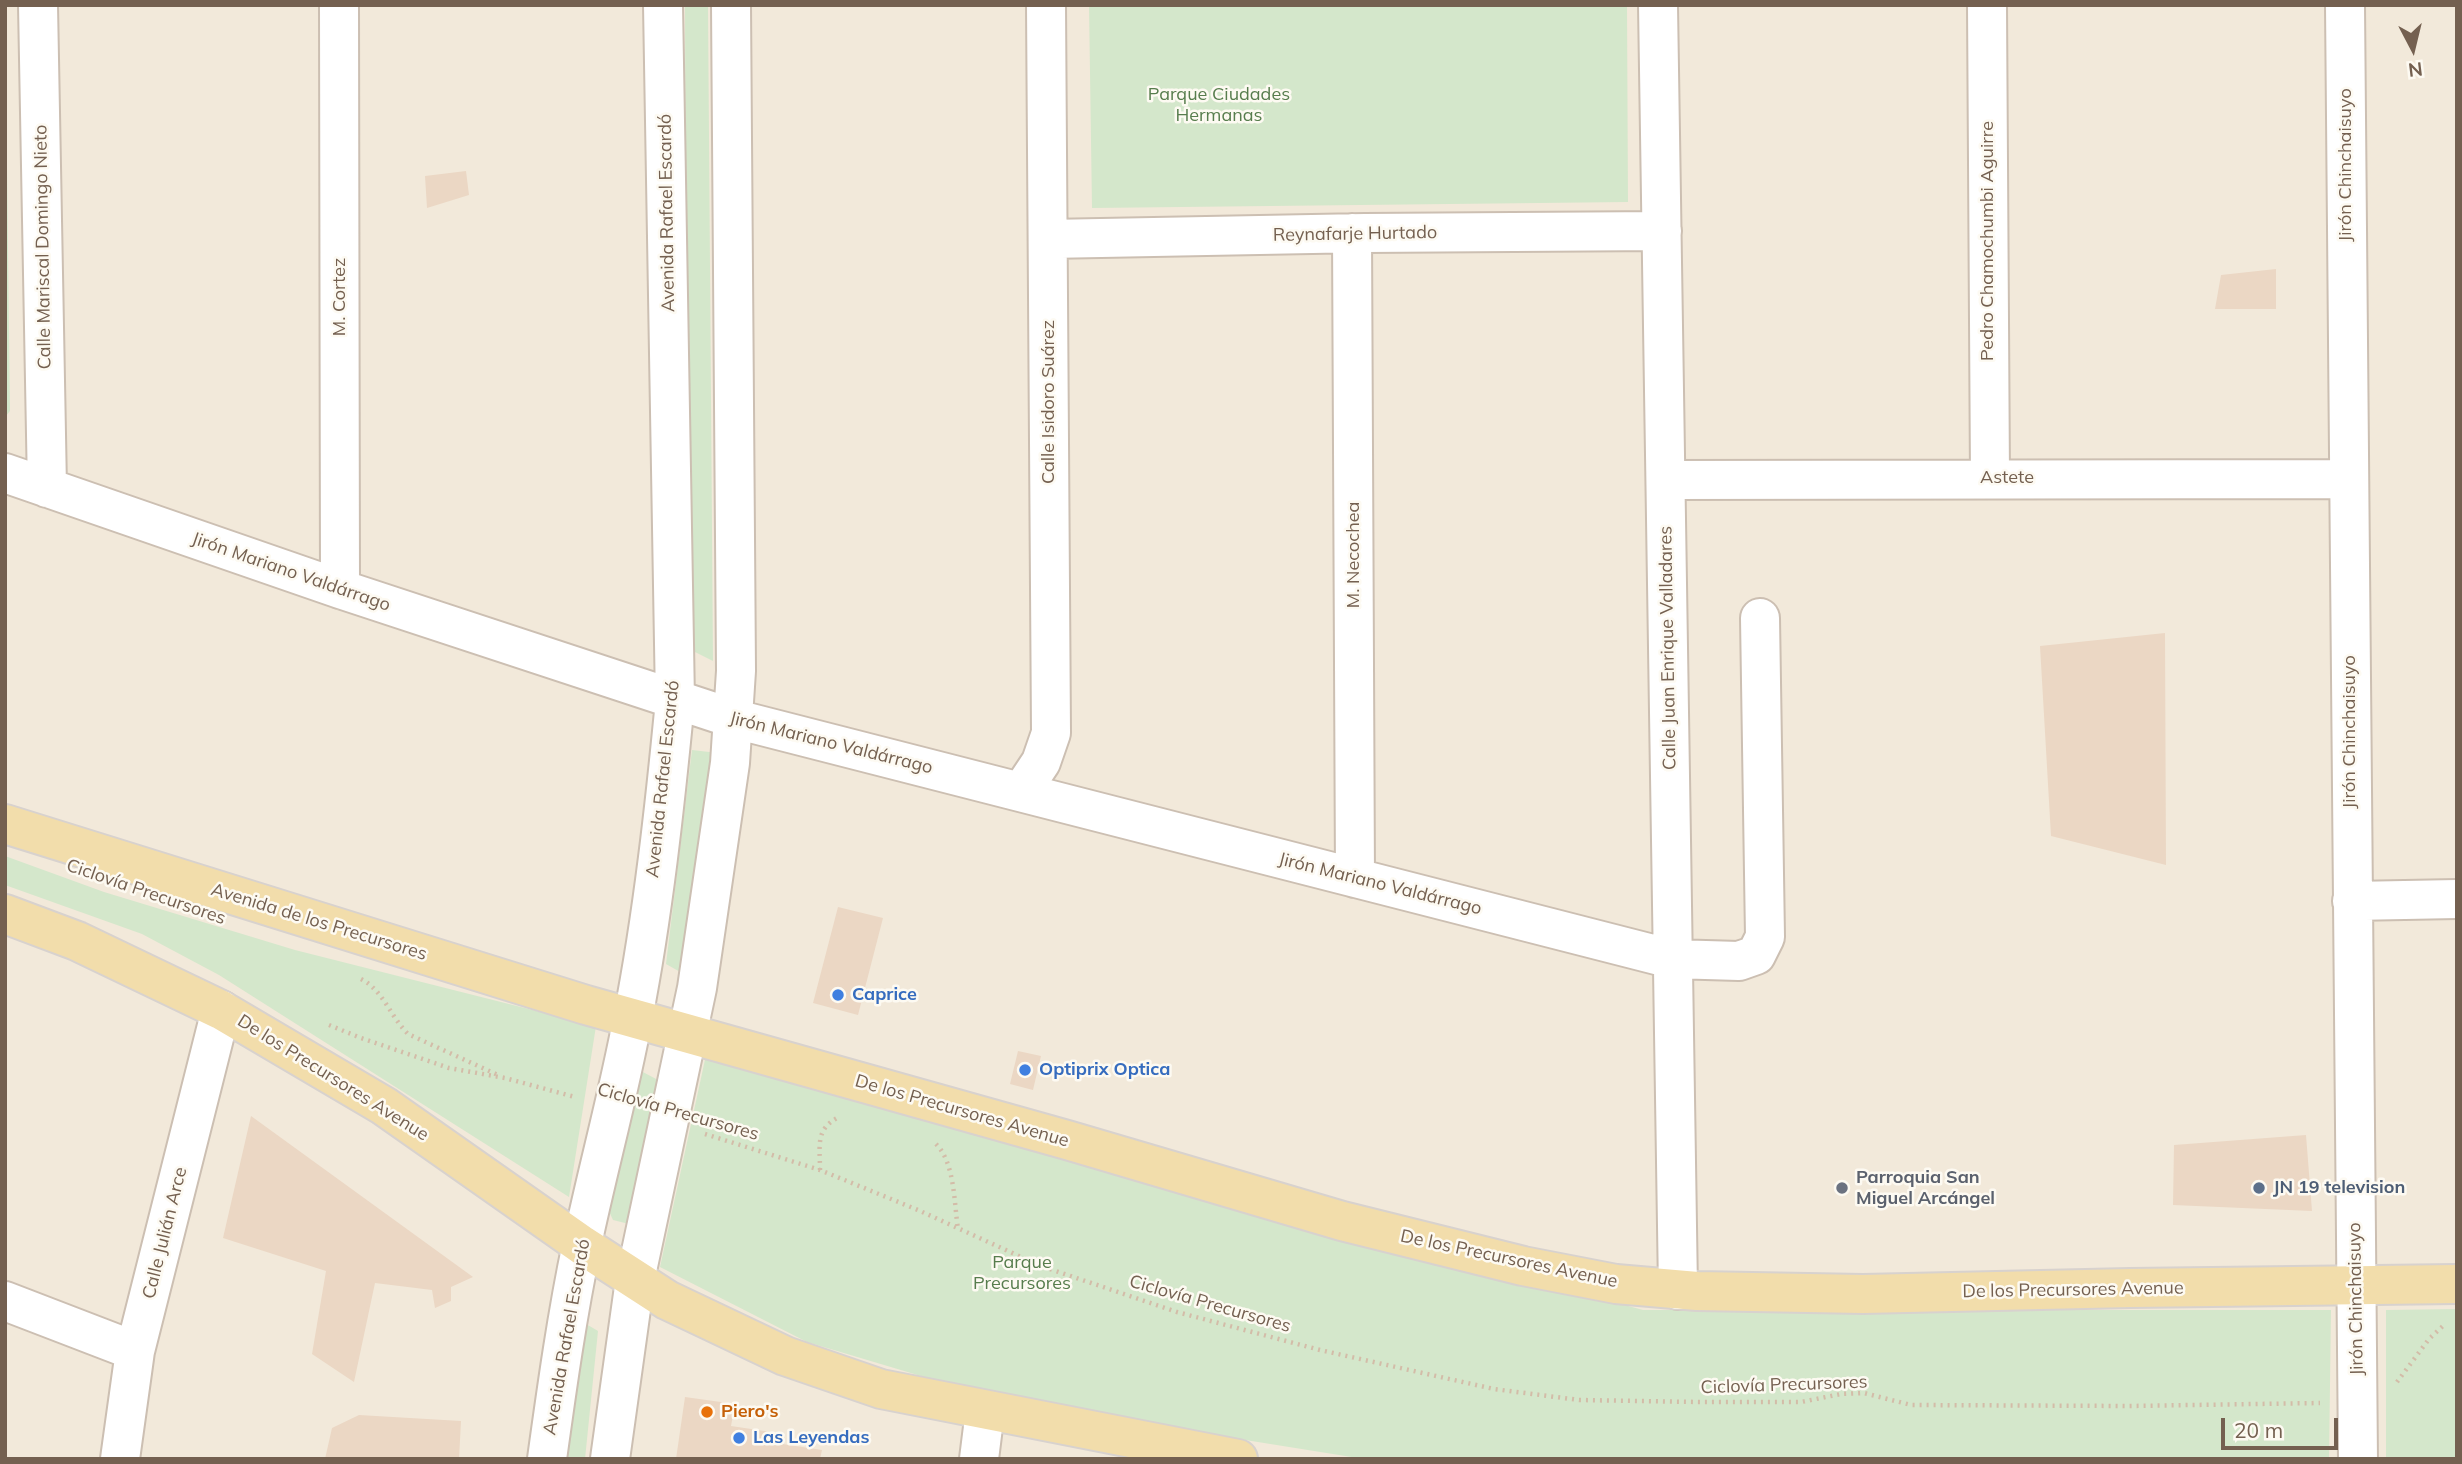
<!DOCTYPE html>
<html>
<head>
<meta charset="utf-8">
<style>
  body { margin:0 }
  #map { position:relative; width:2462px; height:1464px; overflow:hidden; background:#fbf6eb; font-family:Mulish,sans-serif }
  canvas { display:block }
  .frame { position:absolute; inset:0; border:7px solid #746050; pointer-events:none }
  .north { position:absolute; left:2378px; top:14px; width:70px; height:70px; -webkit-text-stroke:5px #fdfaf2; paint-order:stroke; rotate:173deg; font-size:19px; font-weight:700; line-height:28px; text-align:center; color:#746050 }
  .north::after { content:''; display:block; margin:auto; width:24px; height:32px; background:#746050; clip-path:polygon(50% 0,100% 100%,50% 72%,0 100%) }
  .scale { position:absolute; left:2221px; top:1418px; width:117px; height:32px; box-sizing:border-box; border:4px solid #746050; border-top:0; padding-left:9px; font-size:21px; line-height:24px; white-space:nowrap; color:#746050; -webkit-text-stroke:5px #fdfaf2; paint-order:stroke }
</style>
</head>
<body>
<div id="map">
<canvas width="2462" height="1464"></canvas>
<div class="frame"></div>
<div class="north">N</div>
<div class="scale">20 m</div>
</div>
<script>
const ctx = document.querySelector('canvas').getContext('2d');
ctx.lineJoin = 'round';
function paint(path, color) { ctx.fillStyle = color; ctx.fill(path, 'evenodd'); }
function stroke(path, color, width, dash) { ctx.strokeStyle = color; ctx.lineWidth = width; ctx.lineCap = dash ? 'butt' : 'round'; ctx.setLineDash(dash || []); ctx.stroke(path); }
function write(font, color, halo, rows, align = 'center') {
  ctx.font = font + ' Mulish,sans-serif'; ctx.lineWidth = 5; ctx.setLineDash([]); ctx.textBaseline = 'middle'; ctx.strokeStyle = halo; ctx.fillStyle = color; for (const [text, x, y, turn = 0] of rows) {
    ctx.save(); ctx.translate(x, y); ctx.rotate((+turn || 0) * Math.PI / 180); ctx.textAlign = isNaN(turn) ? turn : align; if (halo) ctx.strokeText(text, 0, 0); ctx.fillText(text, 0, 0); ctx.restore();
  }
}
const residential = new Path2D(`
  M5,5H2457V1459H5Z`);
const green = new Path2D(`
  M5,5L10,411L5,417Z
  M685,5H708L713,661L687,648Z
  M1089,5H1627L1628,202L1092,208Z
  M692,750L718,753L682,973L666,964Z
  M5,856L104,892L295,950L596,1026L569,1197L219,975L142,934L5,885Z
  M706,1055L1643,1310H2331L2329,1459H1364L1008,1402L807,1342L660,1267Z
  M641,1071L658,1080L663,1099L629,1224L613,1220L607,1207Z
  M2457,1309V1459H2386V1310Z
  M581,1321L598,1331L585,1459H563Z`);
const building = new Path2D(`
  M466,171L469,195L427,208L425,176Z
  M2276,269V309H2215L2221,275Z
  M2165,633L2166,865L2051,836L2040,646Z
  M838,907L883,918L858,1015L813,1003Z
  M1018,1051L1041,1056L1033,1090L1010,1084Z
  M251,1116L473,1277L451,1287V1301L435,1308L432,1290L375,1283L354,1382L312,1354L326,1271L223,1238Z
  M2306,1135L2312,1211L2173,1205L2174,1145Z
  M685,1397L735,1404L731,1426L778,1433L776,1443L822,1450L820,1459H676Z
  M359,1415L461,1421L459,1459H325L332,1428Z`);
const path = new Path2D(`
  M361,979C383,990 390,1016 408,1034L498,1075
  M329,1025L361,1038L449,1068L505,1078L575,1097
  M705,1134L820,1170L918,1210L1041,1266L1177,1312L1320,1350L1494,1389L1579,1400L1699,1402H1801L1841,1394L1864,1393L1911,1405L2129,1406L2320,1403
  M936,1144C955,1163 954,1203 958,1229
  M820,1170C820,1145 815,1129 839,1117
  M2397,1382L2429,1339L2445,1324`);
const minor = new Path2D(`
  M38,5L47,488
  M339,5L340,589
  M1658,5L1678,1290
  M1987,5L1990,478
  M2345,5L2358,1459
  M1352,233L1355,878
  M1048,239L1365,233L1662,231
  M5,473L340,589L735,719L1672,959L1739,961L1756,955L1765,937L1760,618
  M1666,480L2349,479
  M1021,792L1041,762L1051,733L1046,5
  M2352,901L2457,899
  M5,1301L135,1351
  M120,1459L135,1351L221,1010
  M547,1459C557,1387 567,1315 582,1244C598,1168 619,1093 633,1017C653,915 665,805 675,701L663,5
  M610,1459L635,1280L697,988L730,763L736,671L731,5
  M979,1459L985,1411`);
const major = new Path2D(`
  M5,824L586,1005L1067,1140L1342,1221L1523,1266L1616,1284L1697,1291L1863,1294L2130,1288L2457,1284
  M5,914L77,941L221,1010L384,1106L582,1245L667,1300L785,1356L881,1389L1238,1459`);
const markers = [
  [838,995,7,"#3f7fe0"],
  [1025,1070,7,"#3f7fe0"],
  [1842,1188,7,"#6b7280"],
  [2259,1188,7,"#5c6f8a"],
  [707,1412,7,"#e8710a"],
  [739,1438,7,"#3f7fe0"]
];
const parkNames = [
  ["Parque Ciudades",1219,95],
  ["Hermanas",1219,116],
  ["Parque",1022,1263],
  ["Precursores",1022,1284]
];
const streetNames = [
  ["Jirón Chinchaisuyo",2346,165,-90],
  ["Avenida Rafael Escardó",667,213,-91],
  ["Reynafarje Hurtado",1355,234,-1],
  ["Pedro Chamochumbi Aguirre",1988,241,-90],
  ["Calle Mariscal Domingo Nieto",43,247,-91],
  ["M. Cortez",340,297,-90],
  ["Calle Isidoro Suárez",1049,402,-90],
  ["Astete",2007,478],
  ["M. Necochea",1354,555,-90],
  ["Jirón Mariano Valdárrago",291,572,19],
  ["Calle Juan Enrique Valladares",1668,648,-91],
  ["Jirón Chinchaisuyo",2350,732,-90],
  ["Jirón Mariano Valdárrago",831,743,14],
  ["Avenida Rafael Escardó",663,779,-84],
  ["Jirón Mariano Valdárrago",1380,884,14],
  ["Ciclovía Precursores",146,892,19],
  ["Avenida de los Precursores",319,922,17],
  ["De los Precursores Avenue",333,1078,32],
  ["De los Precursores Avenue",962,1111,16],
  ["Ciclovía Precursores",678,1112,16],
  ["Calle Julián Arce",165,1233,-76],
  ["De los Precursores Avenue",1509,1259,12],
  ["De los Precursores Avenue",2073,1290,-1],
  ["Jirón Chinchaisuyo",2356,1299,-91],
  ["Ciclovía Precursores",1210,1304,16],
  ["Avenida Rafael Escardó",567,1337,-80],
  ["Ciclovía Precursores",1784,1385,-2]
];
const shopNames = [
  ["Caprice",852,995],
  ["Optiprix Optica",1039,1070],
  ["Las Leyendas",753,1438]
];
const worshipNames = [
  ["Parroquia San",1856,1178],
  ["Miguel Arcángel",1856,1199]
];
const serviceNames = [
  ["JN 19 television",2273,1188]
];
const foodNames = [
  ["Piero's",721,1412]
];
paint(residential, '#f2e9da');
paint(green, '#d4e7cb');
paint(building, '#ebd7c4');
stroke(minor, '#ccbfb2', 42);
stroke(major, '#d8d2ce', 42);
stroke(path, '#d3bca8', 4.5, [2, 5]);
stroke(minor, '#fff', 38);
stroke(major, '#f2ddab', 38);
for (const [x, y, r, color] of markers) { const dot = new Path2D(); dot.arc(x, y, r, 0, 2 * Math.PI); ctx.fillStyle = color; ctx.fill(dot); stroke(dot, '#fdfaf2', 2.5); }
write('18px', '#577d4d', '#fdfaf2', parkNames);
write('18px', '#746050', '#fdfaf2', streetNames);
write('bold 18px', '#366cbe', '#fdfaf2', shopNames, 'left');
write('bold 18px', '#5b616d', '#fdfaf2', worshipNames, 'left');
write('bold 18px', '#4e5e75', '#fdfaf2', serviceNames, 'left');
write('bold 18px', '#c56008', '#fdfaf2', foodNames, 'left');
</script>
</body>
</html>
